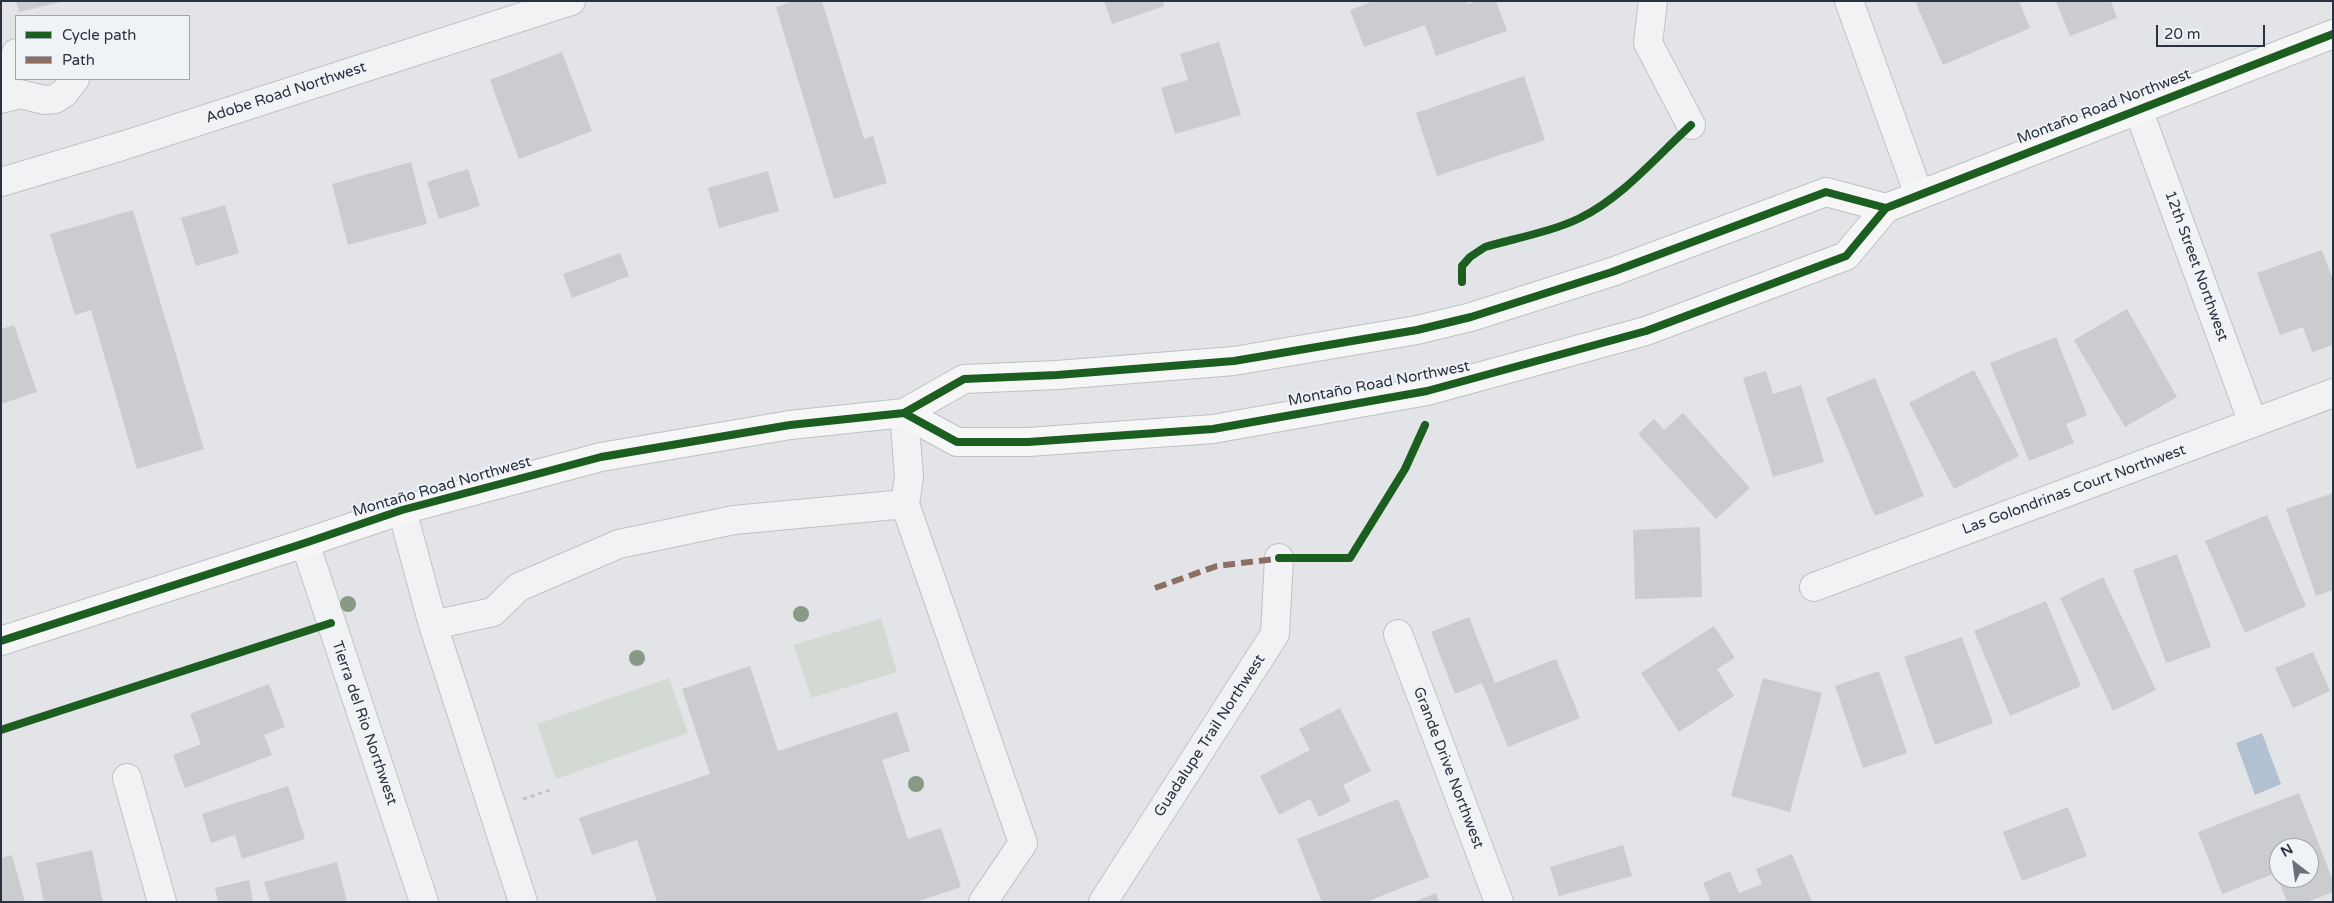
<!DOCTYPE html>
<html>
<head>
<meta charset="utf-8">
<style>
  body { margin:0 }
  #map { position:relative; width:2334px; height:903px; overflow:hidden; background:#e2e4e7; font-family:"Varela Round",sans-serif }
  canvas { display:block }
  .frame { position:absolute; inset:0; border:2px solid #293240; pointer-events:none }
  .legend { position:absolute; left:15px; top:15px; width:175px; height:65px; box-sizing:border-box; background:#f0f3f6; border:1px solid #a0a6ad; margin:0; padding:6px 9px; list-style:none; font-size:15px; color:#293240 }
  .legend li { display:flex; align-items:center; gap:10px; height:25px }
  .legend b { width:25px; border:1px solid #a0a6ad }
  .north { position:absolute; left:2269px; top:838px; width:50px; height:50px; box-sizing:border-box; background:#f0f3f6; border:1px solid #a0a6ad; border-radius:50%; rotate:330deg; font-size:14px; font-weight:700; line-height:20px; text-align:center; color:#293240 }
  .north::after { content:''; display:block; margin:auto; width:18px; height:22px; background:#6a707a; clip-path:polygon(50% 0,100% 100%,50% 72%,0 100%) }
  .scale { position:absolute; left:2156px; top:25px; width:109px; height:22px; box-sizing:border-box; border:2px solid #293240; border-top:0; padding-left:6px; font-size:15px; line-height:18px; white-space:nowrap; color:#293240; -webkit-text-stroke:4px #f0f3f6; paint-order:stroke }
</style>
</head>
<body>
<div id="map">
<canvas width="2334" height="903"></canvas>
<div class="frame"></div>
<ul class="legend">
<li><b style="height:6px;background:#1b5e20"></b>Cycle path</li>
<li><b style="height:6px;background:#8d6e63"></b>Path</li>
</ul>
<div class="north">N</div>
<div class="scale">20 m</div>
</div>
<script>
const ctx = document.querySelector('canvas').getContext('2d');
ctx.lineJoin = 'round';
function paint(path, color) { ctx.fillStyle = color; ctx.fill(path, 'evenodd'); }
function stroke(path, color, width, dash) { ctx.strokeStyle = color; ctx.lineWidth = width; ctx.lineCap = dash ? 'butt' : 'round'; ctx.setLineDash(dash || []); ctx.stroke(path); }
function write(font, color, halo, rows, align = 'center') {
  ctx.font = font + ' "Varela Round",sans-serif'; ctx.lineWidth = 4; ctx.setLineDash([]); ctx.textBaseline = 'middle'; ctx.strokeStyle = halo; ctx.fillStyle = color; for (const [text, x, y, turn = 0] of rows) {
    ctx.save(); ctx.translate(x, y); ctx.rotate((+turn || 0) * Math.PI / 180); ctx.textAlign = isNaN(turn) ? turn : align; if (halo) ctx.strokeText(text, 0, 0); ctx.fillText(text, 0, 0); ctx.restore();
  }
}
const green = new Path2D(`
  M881,618L897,672L811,698L794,645Z
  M669,678L688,733L556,779L537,724Z`);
const water = new Path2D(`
  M2262,733L2281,784L2255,795L2236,743Z`);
const building = new Path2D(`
  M16,1H61V2L19,12Z
  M793,1H822L864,139L873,136L887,183L834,199L776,7Z
  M1104,1H1163L1164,6L1112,24Z
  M1374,1H1467L1468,4L1476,1H1496L1507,31L1436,56L1425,25L1364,47L1350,10Z
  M1915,1H2019L2030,28L1943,65Z
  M2056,1H2111L2117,18L2070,36Z
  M1219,42L1241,115L1175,134L1161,88L1188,80L1180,54Z
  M562,52L592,131L519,159L490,80Z
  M1524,76L1545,140L1437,176L1416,113Z
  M411,162L427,224L348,245L332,184Z
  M468,169L480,206L439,219L427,182Z
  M768,171L779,211L719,228L708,188Z
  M225,205L239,253L196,266L181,218Z
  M133,210L204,449L137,469L91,310L75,315L50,234Z
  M2322,250L2333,280V345L2312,352L2303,327L2280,335L2257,273Z
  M620,253L629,276L572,298L563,274Z
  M2127,309L2177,397L2125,427L2074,340Z
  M14,325L37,392L1,404V329Z
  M2056,337L2087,415L2066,424L2074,443L2029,461L1990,363Z
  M1974,370L2019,456L1954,489L1909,403Z
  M1766,371L1773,394L1801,385L1824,462L1773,477L1743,378Z
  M1875,378L1924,496L1875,516L1826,398Z
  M1683,413L1750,488L1716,519L1638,434L1654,419L1664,430Z
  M2333,493V590L2316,596L2286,509Z
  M2267,515L2306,606L2245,633L2205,541Z
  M1700,527L1702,597L1635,599L1633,530Z
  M2177,554L2211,647L2166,663L2133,570Z
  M2103,577L2156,690L2113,711L2060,598Z
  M2046,601L2081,686L2010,716L1974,631Z
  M1469,617L1495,683L1556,659L1580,718L1508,747L1482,683L1455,694L1431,632Z
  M1714,626L1735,658L1717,669L1734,696L1679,732L1641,673Z
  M1962,637L1993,723L1935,745L1904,657Z
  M2313,652L2330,691L2293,708L2275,668Z
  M750,666L778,751L897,712L910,751L882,760L908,839L941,828L961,887L916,902H657L637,840L592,855L579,818L710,774L682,689Z
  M1879,671L1907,753L1863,768L1835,686Z
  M1763,678L1822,693L1790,812L1731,796Z
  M269,684L285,727L264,735L272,755L185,788L173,755L201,744L190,714Z
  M1340,708L1371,771L1343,785L1351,801L1319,817L1310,799L1279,815L1260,776L1310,750L1299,729Z
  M288,786L305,839L242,859L235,835L211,843L202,814Z
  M2299,793L2333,881V892L2307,902H2287L2276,873L2222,894L2198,832ZM2279,848H2309V878H2279Z
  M1398,799L1429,877L1366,902H1322L1297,839Z
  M2068,807L2087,856L2022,881L2003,832Z
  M1623,845L1632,876L1559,896L1550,867Z
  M92,850L103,902H44L36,863Z
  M1792,854L1812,902H1711L1703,883L1730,871L1739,893L1762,884L1756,869Z
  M12,855L25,902H1V858Z
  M337,862L347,902H270L264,882Z
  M249,880L253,902H218L215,888Z
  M1436,893L1439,902H1414Z`);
const path = new Path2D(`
  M523,799L553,789`);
const minor = new Path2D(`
  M1653,1L1648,43L1691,125
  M1849,1L1919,195
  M1,80L13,63L16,53
  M1,99L20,94L44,100L55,99L64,93L75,79
  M2138,109L2253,423
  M1,182L122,146L571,1
  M904,413L909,477L905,504L1023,843L983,902
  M402,510L433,625L523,902
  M305,543L424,902
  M1814,587L2333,393
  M433,625L493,612L519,587L619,544L734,520L905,504
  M1398,634L1499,902
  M127,778L162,902
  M1103,902L1275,634L1279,558`);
const major = new Path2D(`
  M904,413L957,442H1028L1213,429L1427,391L1646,331L1846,256L1886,208L2333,34
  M1,641L305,543L402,510L601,457L790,425L904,413L964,379L1057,375L1234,361L1417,330L1471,317L1612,272L1826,192L1886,208`);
const quiet = new Path2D(`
  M1155,588L1217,566L1283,558`);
const cycleway = new Path2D(`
  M1462,282V266L1470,257L1485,247C1516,238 1551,232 1580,218C1623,197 1656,157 1691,125
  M904,413L957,442H1028L1213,429L1427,391L1646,331L1846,256L1886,208L2333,34
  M1279,558H1350L1405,469L1425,425
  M1,641L305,543L402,510L601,457L790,425L904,413L964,379L1057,375L1234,361L1417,330L1471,317L1612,272L1826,192L1886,208
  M1,730L331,623`);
const trees = [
  [348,604],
  [801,614],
  [637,658],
  [916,784]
];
const streetNames = [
  ["Adobe Road Northwest",286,93,-18],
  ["Montaño Road Northwest",2104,107,-21],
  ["12th Street Northwest",2196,266,70],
  ["Montaño Road Northwest",1379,384,-11],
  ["Montaño Road Northwest",442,487,-16],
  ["Las Golondrinas Court Northwest",2074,490,-20],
  ["Tierra del Rio Northwest",364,723,71],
  ["Guadalupe Trail Northwest",1210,736,-57],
  ["Grande Drive Northwest",1448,768,69]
];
paint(green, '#d3dad3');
paint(water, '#b2c1d1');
paint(building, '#cacccf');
stroke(minor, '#c0c2c5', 30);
stroke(major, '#bec1c5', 30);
stroke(path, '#c1c3c7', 3, [4, 4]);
stroke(minor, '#f1f2f4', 28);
stroke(major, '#f6f6f6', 28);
stroke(quiet, '#8d6e63', 6, [12, 6]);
stroke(cycleway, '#1b5e20', 8);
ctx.fillStyle = '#889986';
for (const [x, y] of trees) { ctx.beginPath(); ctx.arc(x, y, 8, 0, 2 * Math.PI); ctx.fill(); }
write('15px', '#293240', '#f0f3f6', streetNames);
</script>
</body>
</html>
